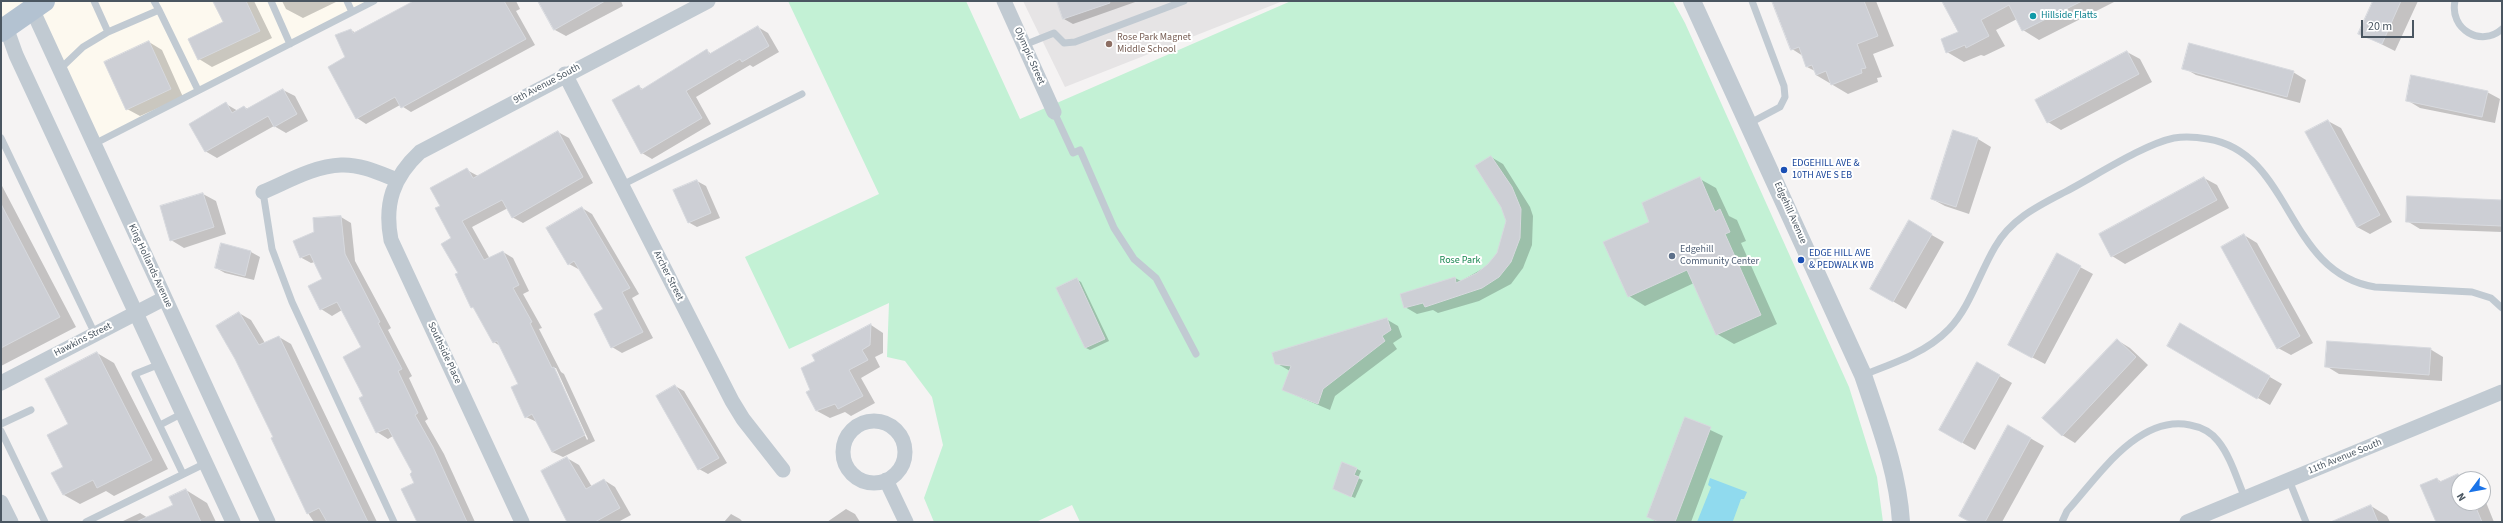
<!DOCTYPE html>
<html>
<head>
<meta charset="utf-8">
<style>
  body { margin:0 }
  #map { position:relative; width:2503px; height:523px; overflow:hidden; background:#f5f3f3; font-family:"Source Sans 3",sans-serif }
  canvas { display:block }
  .frame { position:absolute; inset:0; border:2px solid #4a5661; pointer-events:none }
  .north { position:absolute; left:2451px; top:471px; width:40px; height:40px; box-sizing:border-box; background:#fff; border:1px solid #b7bbc0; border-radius:50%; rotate:238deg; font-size:11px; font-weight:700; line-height:16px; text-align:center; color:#4a5661 }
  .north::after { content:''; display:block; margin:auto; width:14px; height:18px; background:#1a73e8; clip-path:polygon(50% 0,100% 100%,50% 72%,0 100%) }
  .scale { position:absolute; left:2361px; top:20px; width:53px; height:18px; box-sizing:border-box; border:2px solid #4a5661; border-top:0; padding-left:5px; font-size:12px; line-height:14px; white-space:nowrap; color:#4a5661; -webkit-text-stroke:3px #fff; paint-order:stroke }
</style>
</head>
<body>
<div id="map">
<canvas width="2503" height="523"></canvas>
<div class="frame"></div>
<div class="north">N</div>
<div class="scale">20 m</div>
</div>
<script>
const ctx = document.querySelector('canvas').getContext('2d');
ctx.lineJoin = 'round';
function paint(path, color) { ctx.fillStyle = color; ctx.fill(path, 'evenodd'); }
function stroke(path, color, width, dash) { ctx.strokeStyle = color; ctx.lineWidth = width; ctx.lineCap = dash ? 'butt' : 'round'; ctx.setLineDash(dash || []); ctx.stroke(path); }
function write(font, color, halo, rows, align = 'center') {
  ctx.font = font + ' "Source Sans 3",sans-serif'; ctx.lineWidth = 4; ctx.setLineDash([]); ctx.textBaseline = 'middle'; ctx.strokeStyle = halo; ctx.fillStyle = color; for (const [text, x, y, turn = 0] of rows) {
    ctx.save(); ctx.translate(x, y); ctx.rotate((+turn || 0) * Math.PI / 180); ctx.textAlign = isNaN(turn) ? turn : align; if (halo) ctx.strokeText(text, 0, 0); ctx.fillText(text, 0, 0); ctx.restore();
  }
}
const commercial = new Path2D(`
  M1,1H374L94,144L32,10L1,31Z`);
const education = new Path2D(`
  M1023,1H1283L1065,87Z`);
const green = new Path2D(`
  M788,1H966L1020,119L1291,1H1673L1685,23L1849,387L1877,477L1883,522H1080L1072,505L1036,522H934L924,498L943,445L932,397L905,361L887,357L889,303L789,349L745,257L879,194Z`);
const water = new Path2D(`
  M1710,478L1747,492L1744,499H1741L1733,521L1735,522H1697L1711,487L1708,485Z`);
const shadow = new Path2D(`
  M214,1H254L272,38L212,67L199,59L224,23Z
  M282,1H338L303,18L286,9Z
  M414,1H516L520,9L516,11L535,45L411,112L400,105L366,124L357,118L346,58L351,30L356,33Z
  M546,1H621L623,6L566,36L555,30Z
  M1058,1H1138L1073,24L1064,19Z
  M1779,1H1876L1894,46L1873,54L1882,77L1877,78L1878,82L1848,94L1816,75L1815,71L1807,67L1803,56L1792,49Z
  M1949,1H2116L2039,40L2023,30L2017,19L1996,30L2005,46L1984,56L1981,55L1964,62L1947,52L1960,33Z
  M2374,1H2418L2395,51L2359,33Z
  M758,27L768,33L779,52L753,67L750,65L696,97L711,124L652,159L642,153L638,86L644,90L707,51L712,54Z
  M149,42L162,50L183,97L140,116L127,109Z
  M2127,52L2140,59L2152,82L2061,130L2048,122L2036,100Z
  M2184,68L2293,72L2306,80L2300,103L2196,75Z
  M283,90L295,96L308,121L286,133L274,126L217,158L205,151L226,104L238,111L244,107L248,109Z
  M2487,92L2500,99L2495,123L2420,108L2407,100Z
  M2328,121L2341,128L2392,222L2370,234L2357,227Z
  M558,132L569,138L593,183L523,223L512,217L508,208L472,227L490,259L503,252L513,258L529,291L523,294L542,328L539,329L561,372L564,374L595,441L563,457L552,452L537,422L526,417L519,384L500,346L494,342L476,309L472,307L460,273L452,239L441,206L467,170L478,176ZM554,368H556L588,439L587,440Z
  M1954,132L1978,139L1991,147L1969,214L1945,206L1932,199Z
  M1491,157L1503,164L1530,207L1533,216L1532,245L1523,268L1511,284L1479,301L1438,313L1433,310L1417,314L1405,307L1401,294L1455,278L1461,281L1489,265L1498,253L1507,221Z
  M2204,178L2217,185L2229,208L2125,264L2112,256Z
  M1700,179L1716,188L1729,216L1737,220L1746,241L1741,243L1777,324L1734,344L1717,334L1694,283L1645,306L1629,296L1651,222Z
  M697,181L706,186L720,218L697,227L688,222L675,190Z
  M1,184L76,327L1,366Z
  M203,194L216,201L226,234L184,248L171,240Z
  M2502,201V232L2420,229L2407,221Z
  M582,208L592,214L639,294L632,298L653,338L622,353L612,347L604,310L580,270L569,264Z
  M341,217L351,223L355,261L391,328L388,330L412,376L409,378L428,419L425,421L444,454L475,522H418L414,473L393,436L388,439L377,432L362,347L342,310L332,316L321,309L323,280L315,262L311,263L300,257L315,232Z
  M1909,222L1944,242L1906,309L1872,289Z
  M2244,235L2257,243L2313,343L2291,355L2278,348Z
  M222,244L251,252L260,257L254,280L225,273L216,268Z
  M2080,267L2093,274L2045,364L2022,352Z
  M1076,279L1081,282L1109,341L1090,350L1086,348L1058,288Z
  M239,313L251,320L265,343L279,337L291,344L377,522H314L308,513L275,437Z
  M1386,319L1398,326L1402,337L1393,343L1397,349L1335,396L1330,410L1283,390L1290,371L1276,363Z
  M871,325L883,333V353L875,357L880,367L861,378L875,403L851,416L845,412L830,418L817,411L811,390L817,362Z
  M2180,325L2282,384L2270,405L2168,346Z
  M2117,340L2130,348L2148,365L2075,443L2062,435Z
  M2430,349L2443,357L2442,381L2339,374L2326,366Z
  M97,353L114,363L168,469L114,496L106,491L80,504L64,495L70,424Z
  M1977,363L2012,383L1975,450L1940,430Z
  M675,386L684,391L727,463L708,474L699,469Z
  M1685,418L1723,436L1691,522H1657L1648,517Z
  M2009,426L2044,446L2002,522H1972Z
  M567,458L579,465L592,487L604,480L615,487L631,515L618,522H568Z
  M1357,469L1361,471L1358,478L1363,480L1355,498L1338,491Z
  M2458,475L2466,479H2459V503H2483V495L2494,522H2437V479L2442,482Z
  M186,490L207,503L216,522H121L140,513L148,518L174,505Z
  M2371,506L2387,516L2390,522H2345Z
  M846,509L855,514L860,522H827Z
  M731,514L740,519L743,522H724Z`);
const building = new Path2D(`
  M213,1H246L260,31L198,60L188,39L223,22Z
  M414,1H504L526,39L401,108L395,97L356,119L328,67L345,57L335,35L351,29L353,33Z
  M538,1H605L554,30Z
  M1057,1H1109L1110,3L1063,19Z
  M1772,1H1864L1878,36L1857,44L1866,68L1861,69L1862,73L1831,85L1826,71L1816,75L1812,65L1806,67L1799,47L1791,50Z
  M1942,1H2082L2022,31L2009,5L1981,20L1989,36L1966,48L1965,45L1946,53L1941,39L1958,32Z
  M2373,1H2401L2382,44L2358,34Z
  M758,26L769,46L742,62L740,59L686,91L702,118L641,154L612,100L639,85L641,90L707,49L709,54Z
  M149,41L171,89L126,110L104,62Z
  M2189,43L2294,71L2287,97L2182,69Z
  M2127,51L2139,74L2047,123L2035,100Z
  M2411,75L2488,91L2482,117L2406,101Z
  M283,89L297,114L274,127L268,116L205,152L189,124L226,102L232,113L244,106L246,109Z
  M2328,120L2380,215L2357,227L2305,132Z
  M1953,130L1978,138L1956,207L1931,199Z
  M558,131L583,177L512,218L502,200L462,221L484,260L503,251L519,285L513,288L532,322L530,323L552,368L554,367L585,435L552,452L532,414L525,418L511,387L518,384L497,341L493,343L473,307L471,308L455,274L458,273L441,244L451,238L435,208L440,206L430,188L467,168L473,178Z
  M1491,156L1512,187L1521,209L1520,238L1511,262L1499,277L1482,288L1425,307L1423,303L1404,308L1400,294L1455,277L1456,283L1477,273L1488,264L1497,253L1506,221L1501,207L1475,166Z
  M1700,177L1715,212L1720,209L1730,232L1725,234L1761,315L1716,335L1687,270L1628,297L1603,242L1649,222L1642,203Z
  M2204,177L2217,200L2111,257L2099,234Z
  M697,180L711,213L688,223L673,190Z
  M203,193L214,227L170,241L160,206Z
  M2407,196L2502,200V226L2406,222Z
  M1,204L60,317L1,348Z
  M582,207L630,288L622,292L643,332L611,348L594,314L603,309L574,261L568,265L546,228Z
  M341,216L345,254L380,322L378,323L402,369L398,371L418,413L415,415L433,447L467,522H417L401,489L414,483L410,474L412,472L388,428L376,433L359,398L363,396L343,357L361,347L337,302L320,310L308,286L322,279L310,254L300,258L293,241L314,232L313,218Z
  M1909,220L1932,234L1893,302L1870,289Z
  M2244,234L2300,336L2277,349L2221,247Z
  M221,243L251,251L245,276L215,268Z
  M2057,253L2081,266L2032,358L2008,345Z
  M1077,278L1105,339L1085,348L1056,288Z
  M239,312L259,345L279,336L368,522H327L319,508L307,514L271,438L273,437L235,359L216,326Z
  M1387,318L1391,330L1382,336L1385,341L1323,389L1318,404L1282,390L1291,366L1275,364L1272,353Z
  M2180,323L2270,376L2257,399L2167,346Z
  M871,324L870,345L862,350L868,360L849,370L863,396L838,409L835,404L816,411L806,392L810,390L801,368L815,361L812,355Z
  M2117,339L2136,357L2062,436L2042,418Z
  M2327,341L2431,348L2429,375L2325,367Z
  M97,352L152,460L97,488L93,480L63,495L51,473L63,467L47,435L68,424L45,379Z
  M1977,362L2000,375L1962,443L1939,430Z
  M675,385L719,458L698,470L656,396Z
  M1685,417L1711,427L1675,522H1659L1647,517Z
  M2008,425L2031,438L1985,522H1970L1959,516Z
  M567,457L586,489L604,479L620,508L595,522H567L541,471Z
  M1342,462L1357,468L1354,475L1359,477L1351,497L1333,489Z
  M2458,474L2460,478L2463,477L2464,479H2459V503H2474L2482,522H2436L2420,485L2437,478L2439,482Z
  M186,489L201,522H136L173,505L169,497Z
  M2371,505L2378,522H2331Z`);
const service = new Path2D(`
  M94,1L108,32
  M271,1L290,44
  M347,1L352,12
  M2455,1C2449,29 2481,48 2502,29
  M159,10L198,90
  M1024,45L1054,33L1064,43L1075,42L1184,1
  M60,69L83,47L108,32L159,10L154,1
  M1054,112L1073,153L1080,150L1114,228L1134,259L1156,278L1196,354
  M1750,123L1780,107L1785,97L1784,86L1752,1
  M1,138L95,334
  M94,144L374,1
  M622,185L802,94
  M263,192L272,249L292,302L394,522
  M160,364L135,374L183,474
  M1863,375C1892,364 1926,353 1949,329C1970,307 1979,274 1995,247C2011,219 2038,206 2065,192C2094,177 2144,144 2174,138C2185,136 2197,137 2208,139C2293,153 2285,273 2375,287L2472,292L2491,298L2502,308
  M1,424L31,410
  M160,425L183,413
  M1,431L45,522
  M2289,480L2306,522
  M86,522L206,463
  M2062,522L2067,511C2097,478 2138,414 2190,425C2201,427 2211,432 2218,441C2231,457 2237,480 2245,498`);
const minor = new Path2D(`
  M1004,1L1054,112
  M32,9L268,522
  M6,27L16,55L233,522
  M565,74L732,401L743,419L783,470
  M263,192C287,182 314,166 341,165C360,164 379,173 397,180
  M1,383L165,298
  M843 452a31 31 0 1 1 62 0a31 31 0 1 1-62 0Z
  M886,480L906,522
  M1,502L11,522
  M522,522L391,240C384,204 393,177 420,152L708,1
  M2187,522L2502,392`);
const tertiary = new Path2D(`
  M1692,1L1863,375C1879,423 1898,471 1901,522`);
const primary = new Path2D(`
  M1,31L44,1`);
const markers = [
  [2033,16,4,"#0f9aa8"],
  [1109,44,4,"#8d6e63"],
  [1784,170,4,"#1a4fb4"],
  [1672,256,4,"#5c6f8a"],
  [1801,260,4,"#1a4fb4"]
];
const cultureNames = [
  ["Hillside Flatts",2041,16]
];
const educationNames = [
  ["Rose Park Magnet",1117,38],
  ["Middle School",1117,50]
];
const streetNames = [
  ["Olympic Street",1029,56,66],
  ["9th Avenue South",547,84,-28],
  ["Edgehill Avenue",1790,213,66],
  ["King Hollands Avenue",150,266,65],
  ["Archer Street",668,276,63],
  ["Hawkins Street",83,340,-27],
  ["Southside Place",444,353,65],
  ["11th Avenue South",2345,457,-22]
];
const transitNames = [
  ["EDGEHILL AVE &",1792,164],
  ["10TH AVE S EB",1792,176],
  ["EDGE HILL AVE",1809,254],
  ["& PEDWALK WB",1809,266]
];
const serviceNames = [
  ["Edgehill",1680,250],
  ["Community Center",1680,262]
];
const parkNames = [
  ["Rose Park",1460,261]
];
paint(commercial, '#fdf9ef');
paint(education, '#e6e4e5');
paint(green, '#c3f1d5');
paint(water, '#90daee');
paint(shadow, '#0003');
paint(building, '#cdcfd5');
stroke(building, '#d7d9de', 1);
stroke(service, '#c1cad2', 7);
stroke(minor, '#c1cad2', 15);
stroke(tertiary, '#c1cad2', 18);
stroke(primary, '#b3c2d1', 22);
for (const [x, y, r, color] of markers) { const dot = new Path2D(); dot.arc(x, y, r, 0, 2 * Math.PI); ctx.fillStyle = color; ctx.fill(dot); stroke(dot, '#fff', 1.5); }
write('10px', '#0d838f', '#fff', cultureNames, 'left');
write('10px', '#785e54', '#fff', educationNames, 'left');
write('10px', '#4a5661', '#fff', streetNames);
write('10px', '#164399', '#fff', transitNames, 'left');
write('10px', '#4e5e75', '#fff', serviceNames, 'left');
write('10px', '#17864f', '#fff', parkNames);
</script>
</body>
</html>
